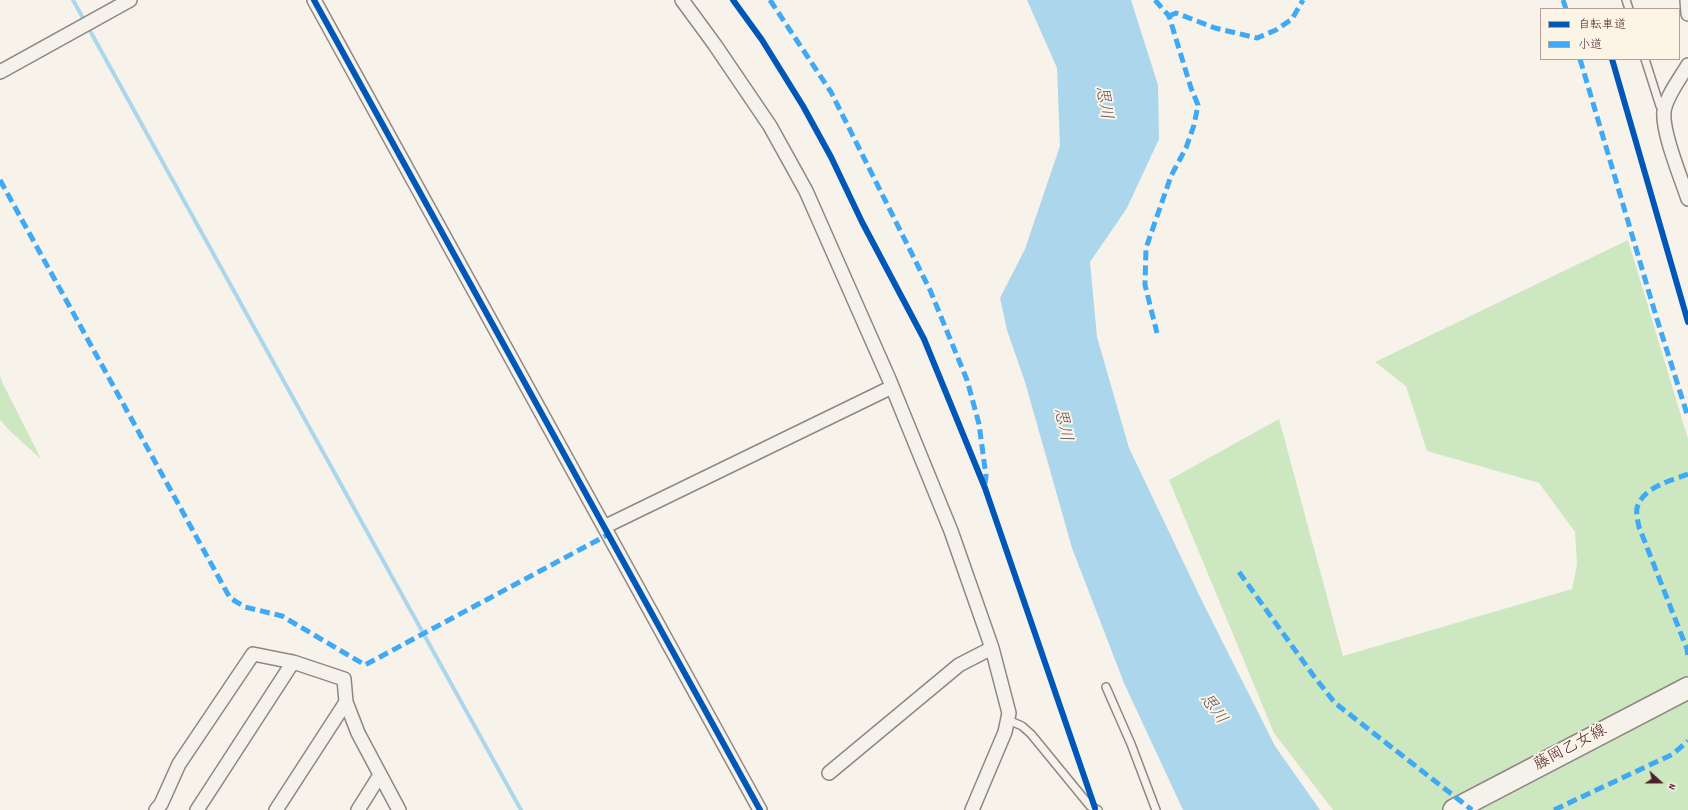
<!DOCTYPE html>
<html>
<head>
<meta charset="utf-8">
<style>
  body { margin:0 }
  #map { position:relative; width:1688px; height:810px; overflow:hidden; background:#f7f3ea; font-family:Dekko,"Klee One",sans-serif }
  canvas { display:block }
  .legend { position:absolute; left:1540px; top:8px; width:140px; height:52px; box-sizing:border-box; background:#fcf5e5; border:1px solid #b59f9b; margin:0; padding:5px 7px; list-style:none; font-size:12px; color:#4a1f2b }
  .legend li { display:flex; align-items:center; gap:8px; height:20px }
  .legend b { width:20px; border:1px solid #b59f9b }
  .north { position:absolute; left:1640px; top:762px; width:40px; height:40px; -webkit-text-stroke:3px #fcf5e5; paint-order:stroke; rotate:111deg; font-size:11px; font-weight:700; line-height:16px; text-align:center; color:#4a1f2b }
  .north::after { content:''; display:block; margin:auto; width:14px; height:18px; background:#4a1f2b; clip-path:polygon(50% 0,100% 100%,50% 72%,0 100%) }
</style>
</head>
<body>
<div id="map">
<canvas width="1688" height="810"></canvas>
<ul class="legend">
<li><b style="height:5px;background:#0057b8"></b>自転車道</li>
<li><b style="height:5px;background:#3fa9f5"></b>小道</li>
</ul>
<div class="north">N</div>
</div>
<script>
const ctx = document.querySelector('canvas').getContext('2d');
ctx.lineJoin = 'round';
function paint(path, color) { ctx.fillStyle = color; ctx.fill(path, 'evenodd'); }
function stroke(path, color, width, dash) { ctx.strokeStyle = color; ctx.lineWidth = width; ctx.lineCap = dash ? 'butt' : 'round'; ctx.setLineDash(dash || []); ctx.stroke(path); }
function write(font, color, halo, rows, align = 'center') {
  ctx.font = font + ' Dekko,"Klee One",sans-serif'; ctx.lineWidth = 4; ctx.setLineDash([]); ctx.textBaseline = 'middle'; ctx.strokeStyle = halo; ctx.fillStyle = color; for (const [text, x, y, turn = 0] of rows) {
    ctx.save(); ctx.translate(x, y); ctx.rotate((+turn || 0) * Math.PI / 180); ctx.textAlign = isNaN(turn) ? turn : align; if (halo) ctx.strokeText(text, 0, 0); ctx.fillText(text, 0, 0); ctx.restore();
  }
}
const green = new Path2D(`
  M1628,240L1688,439V810H1333L1274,733L1169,480L1279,419L1343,656L1572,589L1577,564L1575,532L1539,483L1427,451L1406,386L1375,362Z
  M0,376L3,384L41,459L10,431L0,420Z`);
const water = new Path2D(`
  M1027,0H1131L1158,85L1159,139L1127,208L1090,262L1097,337L1129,448L1202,601L1275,746L1320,810H1183L1124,683L1072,548L1025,382L1007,330L1000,298L1025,249L1060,146L1057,68Z`);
const stream = new Path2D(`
  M73,0L521,810`);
const lane = new Path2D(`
  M1626,0L1629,9
  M1645,59L1660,106L1664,111
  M1106,687L1131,744L1156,810
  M1008,720L1022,726L1031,734L1090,806L1098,810`);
const street = new Path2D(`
  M314,0L760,810
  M682,0L715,45L770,126L806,191L889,379L951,531L992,648L1009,713L1005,732L972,810
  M1687,0L1688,14
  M1688,65C1681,77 1665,98 1664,112C1662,132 1681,178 1688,199
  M0,72L130,0
  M604,527L892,387
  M829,773L959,665L992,648
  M156,810L161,804L179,764L253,654L293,662
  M197,810L293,662L344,679L346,702L358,733L399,810
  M276,810L346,702
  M358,810L380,775`);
const primary = new Path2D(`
  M1454,810L1688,688`);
const quiet = new Path2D(`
  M770,0L831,92L930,290L967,380L979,424L986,476L985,484
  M1155,0L1169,16L1191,88L1198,105L1194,125L1186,148L1171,176L1146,248L1145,285L1157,333
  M1563,0L1566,9
  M1169,16L1176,13L1215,28L1257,38L1276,30L1292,19L1303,0
  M1580,59L1656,316L1688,417
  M0,180L230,598L245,607L282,616L365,665L609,534
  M1688,474C1670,481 1643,487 1637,508C1636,514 1638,522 1639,527L1687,649L1688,657
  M1239,572L1313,675L1335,703L1472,810
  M1554,810L1673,754L1688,741`);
const cycleway = new Path2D(`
  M314,0L760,810
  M733,0L762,40L803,106L831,157L862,222L924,339L985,488L1095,808
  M1612,59L1688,322`);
const streetNames = [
  ["藤岡乙女線",1571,749,-28]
];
const waterNames = [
  ["思川",1102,103,81],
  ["思川",1061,425,78],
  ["思川",1212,710,54]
];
paint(green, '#cde7c0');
paint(water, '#acd6eb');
stroke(stream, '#acd6eb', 4);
stroke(lane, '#908684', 10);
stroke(street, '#908684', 16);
stroke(primary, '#908684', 24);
stroke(lane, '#f5f2ec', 7);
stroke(street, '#f5f2ec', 13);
stroke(primary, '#f5f2ec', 21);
stroke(quiet, '#3fa9f5', 5, [10, 5]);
stroke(cycleway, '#0057b8', 6);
write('16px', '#4a1f2b', '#fcf5e5', streetNames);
write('italic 17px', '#5e5265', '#fcf5e5', waterNames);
</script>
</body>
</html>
